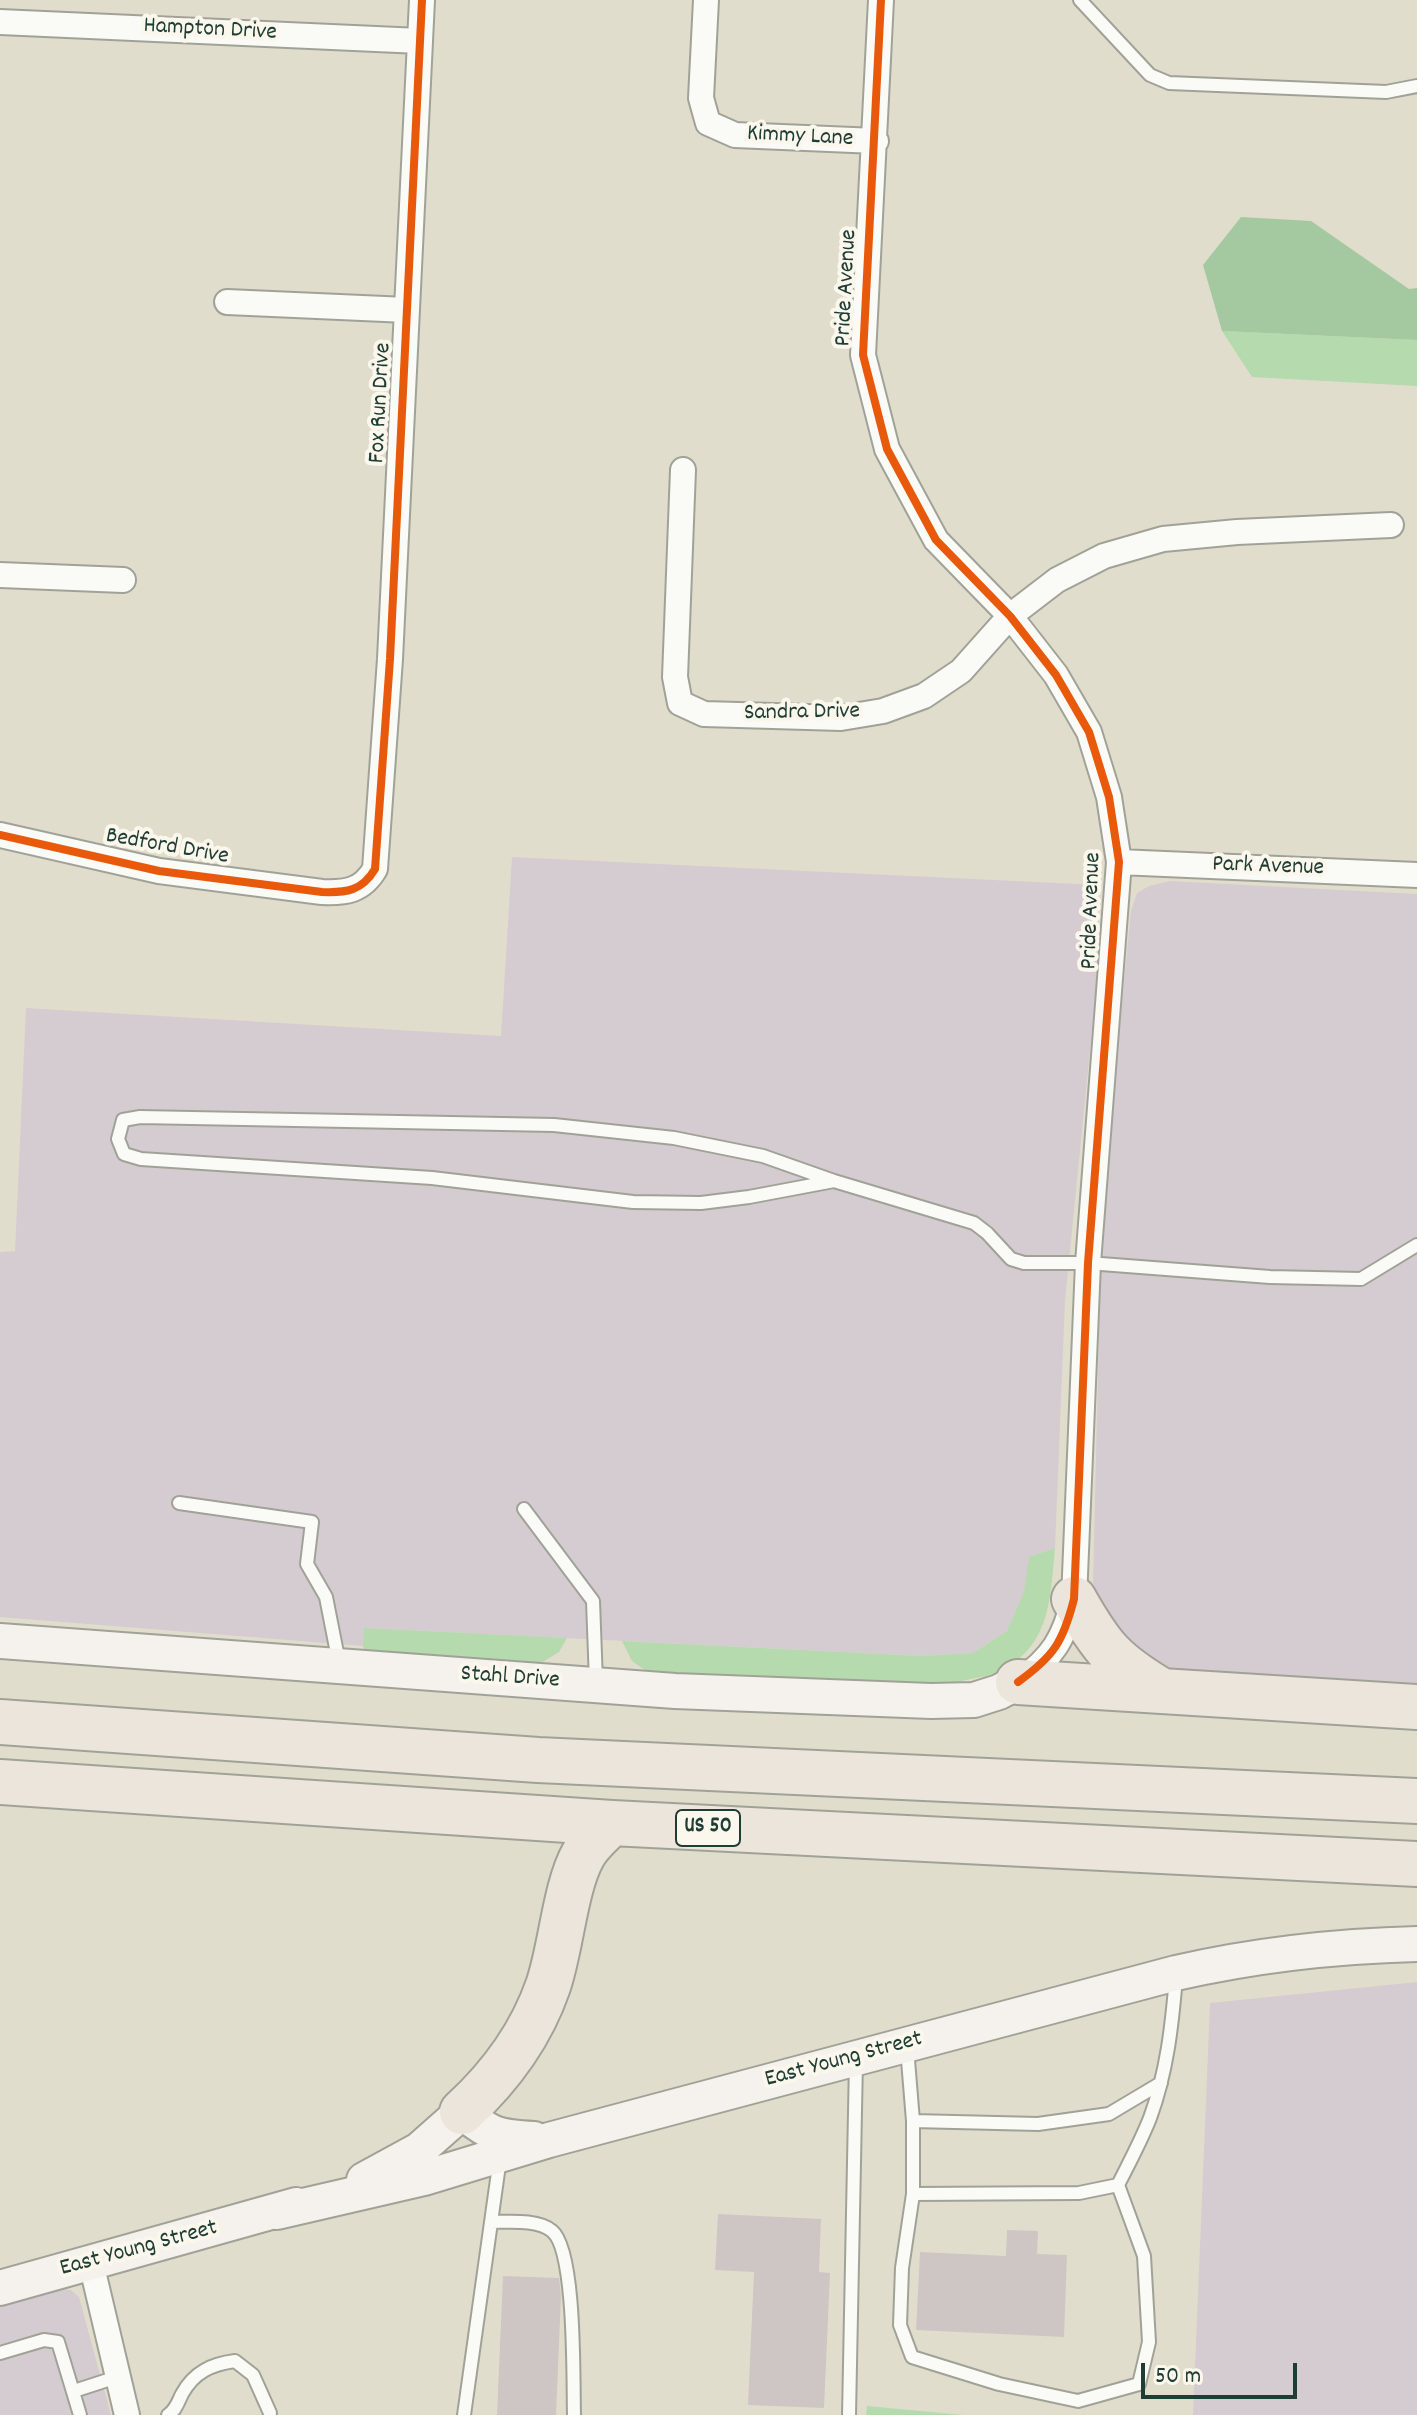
<!DOCTYPE html>
<html>
<head>
<meta charset="utf-8">
<style>
  body { margin:0 }
  #map { position:relative; width:1417px; height:2415px; overflow:hidden; background:#e1ddcc; font-family:Dekko,sans-serif }
  canvas { display:block }
  .scale { position:absolute; left:1141px; top:2363px; width:156px; height:36px; box-sizing:border-box; border:4px solid #1f3d34; border-top:0; padding-left:10px; font-size:24px; line-height:28px; white-space:nowrap; color:#1f3d34; -webkit-text-stroke:6px #fbf7ec; paint-order:stroke }
</style>
</head>
<body>
<div id="map">
<canvas width="1417" height="2415"></canvas>
<div class="scale">50 m</div>
</div>
<script>
const ctx = document.querySelector('canvas').getContext('2d');
ctx.lineJoin = 'round';
function paint(path, color) { ctx.fillStyle = color; ctx.fill(path, 'evenodd'); }
function stroke(path, color, width, dash) { ctx.strokeStyle = color; ctx.lineWidth = width; ctx.lineCap = dash ? 'butt' : 'round'; ctx.setLineDash(dash || []); ctx.stroke(path); }
function write(font, color, halo, rows, align = 'center') {
  ctx.font = font + ' Dekko,sans-serif'; ctx.lineWidth = 8; ctx.setLineDash([]); ctx.textBaseline = 'middle'; ctx.strokeStyle = halo; ctx.fillStyle = color; for (const [text, x, y, turn = 0] of rows) {
    ctx.save(); ctx.translate(x, y); ctx.rotate((+turn || 0) * Math.PI / 180); ctx.textAlign = isNaN(turn) ? turn : align; if (halo) ctx.strokeText(text, 0, 0); ctx.fillText(text, 0, 0); ctx.restore();
  }
}
const industrial = new Path2D(`
  M512,857L1099,885L1098,970L1065,1301L1055,1548L1029,1557L1025,1592L1007,1631L973,1653L922,1656L365,1628L363,1646L0,1617V1252L15,1251L26,1008L501,1036Z
  M1170,881L1417,894V1690L1165,1674L1100,1622L1095,1603L1093,1583L1102,1202L1131,911L1137,893L1149,886Z
  M1417,1982V2415H1193L1210,2003Z
  M57,2288L71,2290L79,2297L111,2415H0V2304Z`);
const green = new Path2D(`
  M1222,331L1417,340V386L1252,377Z
  M1055,1548C1050,1599 1051,1648 997,1672C984,1678 967,1679 953,1683L649,1673L632,1661L622,1641L922,1656L973,1653L1007,1631L1024,1592L1029,1557Z
  M364,1628L567,1638L559,1652L541,1663L366,1659L363,1646Z
  M867,2406L963,2415H866Z`);
const forest = new Path2D(`
  M1241,217L1311,221L1409,289L1417,288V340L1222,331L1203,265Z`);
const building = new Path2D(`
  M718,2214L821,2219L819,2272L830,2273L824,2408L748,2405L754,2272L715,2270Z
  M1007,2230L1038,2231L1037,2254L1067,2255L1064,2337L916,2330L920,2252L1006,2256Z
  M503,2276L559,2278L561,2296L556,2415H497Z`);
const lane = new Path2D(`
  M1080,0L1150,75L1169,83L1386,92L1417,86
  M834,1181L749,1197L701,1203L633,1202L432,1178L141,1159L124,1154L118,1139L123,1120L140,1117L554,1125L674,1138L763,1156L834,1181L974,1223L987,1233L1011,1259L1024,1263H1088L1270,1277L1361,1279L1417,1245
  M179,1503L312,1522L307,1564L326,1597L339,1663
  M524,1509L593,1601L596,1682
  M907,2048L913,2121V2194L1079,2193L1118,2185C1129,2163 1141,2141 1150,2118C1167,2072 1172,2025 1176,1977
  M913,2121L1038,2124L1109,2114L1161,2083
  M913,2194L902,2268L900,2325L912,2357L999,2384L1078,2401L1139,2384L1149,2342L1144,2256L1118,2185
  M491,2222C509,2222 538,2219 552,2231C576,2250 573,2381 574,2415
  M0,2353L44,2340L58,2342L80,2415
  M74,2391L117,2377
  M168,2415C176,2410 178,2402 182,2394C194,2372 212,2364 235,2361L253,2375L270,2413
  M464,2415L500,2158
  M849,2415L856,2061`);
const street = new Path2D(`
  M706,0L701,98L708,123L735,135L876,141
  M881,0L863,355L887,449L936,540L1010,616L1056,675L1089,732L1109,797L1119,862L1088,1263L1074,1599C1064,1639 1053,1657 1019,1682
  M0,22L420,41
  M227,302L407,310
  M683,470L675,677L680,703L704,714L841,718L883,711L924,696L961,671L1010,616L1057,580L1104,556L1163,539L1237,532L1391,525
  M0,575L123,580
  M0,835L159,871L322,892C346,893 362,891 375,869L390,659L422,0
  M1119,862L1417,875
  M91,2263L127,2415`);
const secondary = new Path2D(`
  M0,1641L675,1691L931,1701L974,1700L999,1692L1018,1682
  M364,2180L419,2150L462,2112C491,2135 497,2137 534,2139
  M277,2212L424,2178L549,2140L1176,1973C1255,1955 1337,1946 1417,1944
  M0,2288L296,2205`);
const highway = new Path2D(`
  M1074,1599C1101,1647 1113,1662 1162,1691
  M1018,1682L1417,1707
  M0,1722L538,1760L1417,1801
  M0,1782L612,1823L1417,1864
  M462,2112C500,2077 531,2035 548,1986C561,1949 565,1887 583,1855C590,1843 602,1832 612,1823`);
const cycleway = new Path2D(`
  M881,0L863,355L887,449L936,540L1010,616L1056,675L1089,732L1109,797L1119,862L1088,1263L1074,1599C1063,1642 1054,1656 1018,1682
  M0,835L159,871L322,892C346,893 362,891 375,869L390,659L422,0`);
const shields = [
  [708,1828,64]
];
const shieldNames = [
  ["US 50",708,1828]
];
const streetNames = [
  ["Hampton Drive",210,31,3],
  ["Kimmy Lane",800,138,3],
  ["Pride Avenue",848,288,-87],
  ["Fox Run Drive",382,403,-87],
  ["Sandra Drive",802,714,-1],
  ["Bedford Drive",167,848,10],
  ["Park Avenue",1268,868,2],
  ["Pride Avenue",1093,911,-88],
  ["Stahl Drive",510,1679,4],
  ["East Young Street",844,2061,-15],
  ["East Young Street",139,2250,-15]
];
paint(industrial, '#d5ccd1');
paint(green, '#b4daad');
paint(forest, '#a4c9a1');
paint(building, '#cdc6c5');
stroke(lane, '#a1a297', 16);
stroke(street, '#a1a297', 28);
stroke(secondary, '#a1a297', 38);
stroke(highway, '#a1a297', 48);
stroke(lane, '#fafaf7', 12);
stroke(street, '#fafaf7', 24);
stroke(secondary, '#f5f1ec', 34);
stroke(highway, '#ece5db', 44);
stroke(cycleway, '#e8590c', 8);
for (const [x, y, w] of shields) { const box = new Path2D(); box.roundRect(x - w / 2, y - 18, w, 36, 6); ctx.fillStyle = '#fbf7ec'; ctx.fill(box); stroke(box, '#1f3d34', 2); }
write('bold 22px', '#1f3d34', null, shieldNames);
write('24px', '#1f3d34', '#fbf7ec', streetNames);
</script>
</body>
</html>
